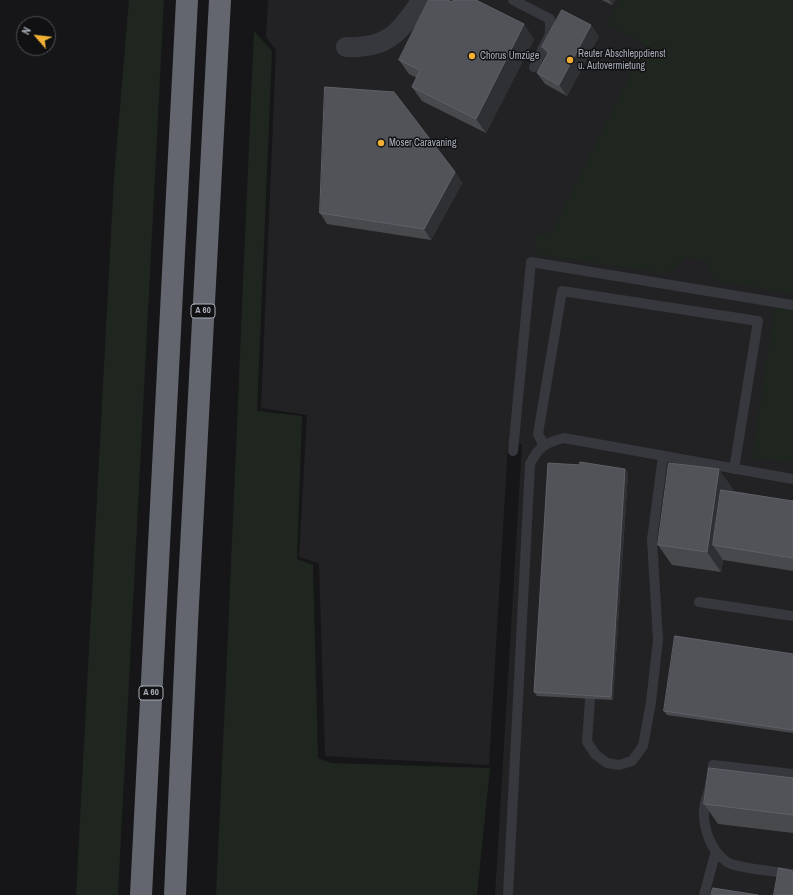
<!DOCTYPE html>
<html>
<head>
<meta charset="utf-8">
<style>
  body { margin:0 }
  #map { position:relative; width:793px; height:895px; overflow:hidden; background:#161618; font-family:"Archivo Narrow",sans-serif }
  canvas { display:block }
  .north { position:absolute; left:16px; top:16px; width:40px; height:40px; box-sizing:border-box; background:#111113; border:1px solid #4d4f55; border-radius:50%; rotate:298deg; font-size:11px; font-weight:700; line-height:16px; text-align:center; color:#a8adb8 }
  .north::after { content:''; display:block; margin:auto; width:14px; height:18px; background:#f2b134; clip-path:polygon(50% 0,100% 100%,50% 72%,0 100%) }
</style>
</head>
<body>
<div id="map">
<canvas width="793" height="895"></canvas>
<div class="north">N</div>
</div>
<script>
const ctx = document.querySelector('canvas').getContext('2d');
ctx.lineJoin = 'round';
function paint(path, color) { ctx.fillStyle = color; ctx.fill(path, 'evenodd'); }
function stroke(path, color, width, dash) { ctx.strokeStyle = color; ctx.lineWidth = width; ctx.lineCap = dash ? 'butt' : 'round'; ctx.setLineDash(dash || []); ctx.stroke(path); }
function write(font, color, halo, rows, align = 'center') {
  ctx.font = font + ' "Archivo Narrow",sans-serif'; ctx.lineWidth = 3; ctx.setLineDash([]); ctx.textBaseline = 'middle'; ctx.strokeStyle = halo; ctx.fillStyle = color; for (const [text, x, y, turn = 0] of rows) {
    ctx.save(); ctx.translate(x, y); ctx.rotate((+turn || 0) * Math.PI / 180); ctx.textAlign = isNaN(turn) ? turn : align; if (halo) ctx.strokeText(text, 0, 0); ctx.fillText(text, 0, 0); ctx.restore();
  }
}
const built = new Path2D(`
  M268,0H793V895H495L522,444H508L489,765L325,756L319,563L299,557L307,415L261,408L276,50L266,37Z`);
const green = new Path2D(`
  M129,0H164L118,895H76L114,177Z
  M620,0H793V294L715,280L707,262L687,256L668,274L535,254V236L553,231L645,45L607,24Z
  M254,31L272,51L257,411L302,416L297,559L313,565L318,758L331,763L490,768L477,895H216C230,607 241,319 254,31Z
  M775,305L793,307V463L752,457Z`);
const service = new Path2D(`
  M513,0L550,19V34L534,67
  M544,445L538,434L562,291L758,321L734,469
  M513,451L531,262L793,305
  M699,602L793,616
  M590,699L587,742L595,754L607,763L619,765L632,761L643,746L651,702L658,640L652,540L663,456
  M793,774L713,765C712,774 711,781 709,790C707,796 704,804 704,810C703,829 711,851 727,862C735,868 780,872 793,874
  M508,895L530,464C539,446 545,443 564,438L793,479
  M704,895L716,851`);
const minor = new Path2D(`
  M346,47C389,49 399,32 422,0`);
const motorway = new Path2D(`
  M141,895L187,0
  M175,895L187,623L220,0`);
const wall = new Path2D(`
  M602,0H615L612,5Z
  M599,36L567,96L545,84L537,73L547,54L542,47Z
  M534,39L486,133L422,101L412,87L417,78L409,74L399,60Z
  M455,172L462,183L431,240L327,224L320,213Z
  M628,472L613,700L537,696L534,692Z
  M733,489V491L793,501V571L723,560L721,572L672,565L658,545Z
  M793,654V733L667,715L664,711Z
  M793,778V833L718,824L704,804Z`);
const shadedWall = new Path2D(`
  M609,0H615L612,5Z
  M524,24L534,39L486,133L476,119Z
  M591,25L599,36L567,96L559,85Z
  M455,172L462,183L431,240L424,229Z
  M625,469L628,472L613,700L611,697Z
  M719,469L733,489L725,547L713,545L723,560L721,572L707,552Z`);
const building = new Path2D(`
  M429,0H448L452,2L453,0H476L524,24L476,119L412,87L420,70L399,60Z
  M562,10L591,25L559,85L537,73L549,51L542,47Z
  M325,87L394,92L455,172L424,229L320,213Z
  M580,462L625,469L611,697L534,692L548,463L580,465Z
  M669,463L719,469L707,552L658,545Z
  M721,490L793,501V558L713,545Z
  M675,636L793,654V730L664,711Z
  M709,768L793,778V815L704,804Z
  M779,868L793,871V895H774Z
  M713,888L758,895H711Z`);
const markers = [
  [472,56,4,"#f2b134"],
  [570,60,4,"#f2b134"],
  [381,143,4,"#f2b134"]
];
const shields = [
  [203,311,24],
  [151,693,24]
];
const shieldNames = [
  ["A 60",203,311],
  ["A 60",151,693]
];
const poiNames = [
  ["Reuter Abschleppdienst",578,54],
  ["u. Autovermietung",578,66],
  ["Chorus Umzüge",480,56],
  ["Moser Caravaning",389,143]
];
paint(built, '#222225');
paint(green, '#1e261f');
stroke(service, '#37383d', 10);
stroke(minor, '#37383d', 20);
stroke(motorway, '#63666e', 22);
paint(wall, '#47494d');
paint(shadedWall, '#2f3033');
paint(building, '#525359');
stroke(building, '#5f6168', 1);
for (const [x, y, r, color] of markers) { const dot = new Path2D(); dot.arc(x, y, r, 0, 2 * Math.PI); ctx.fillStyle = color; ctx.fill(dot); stroke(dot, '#111113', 1.5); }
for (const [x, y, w] of shields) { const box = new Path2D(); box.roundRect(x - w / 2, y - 7, w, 14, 3); ctx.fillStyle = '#111113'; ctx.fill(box); stroke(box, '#a8adb8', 1); }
write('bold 9px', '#a8adb8', null, shieldNames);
write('10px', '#a8adb8', '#111113', poiNames, 'left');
</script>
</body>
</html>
